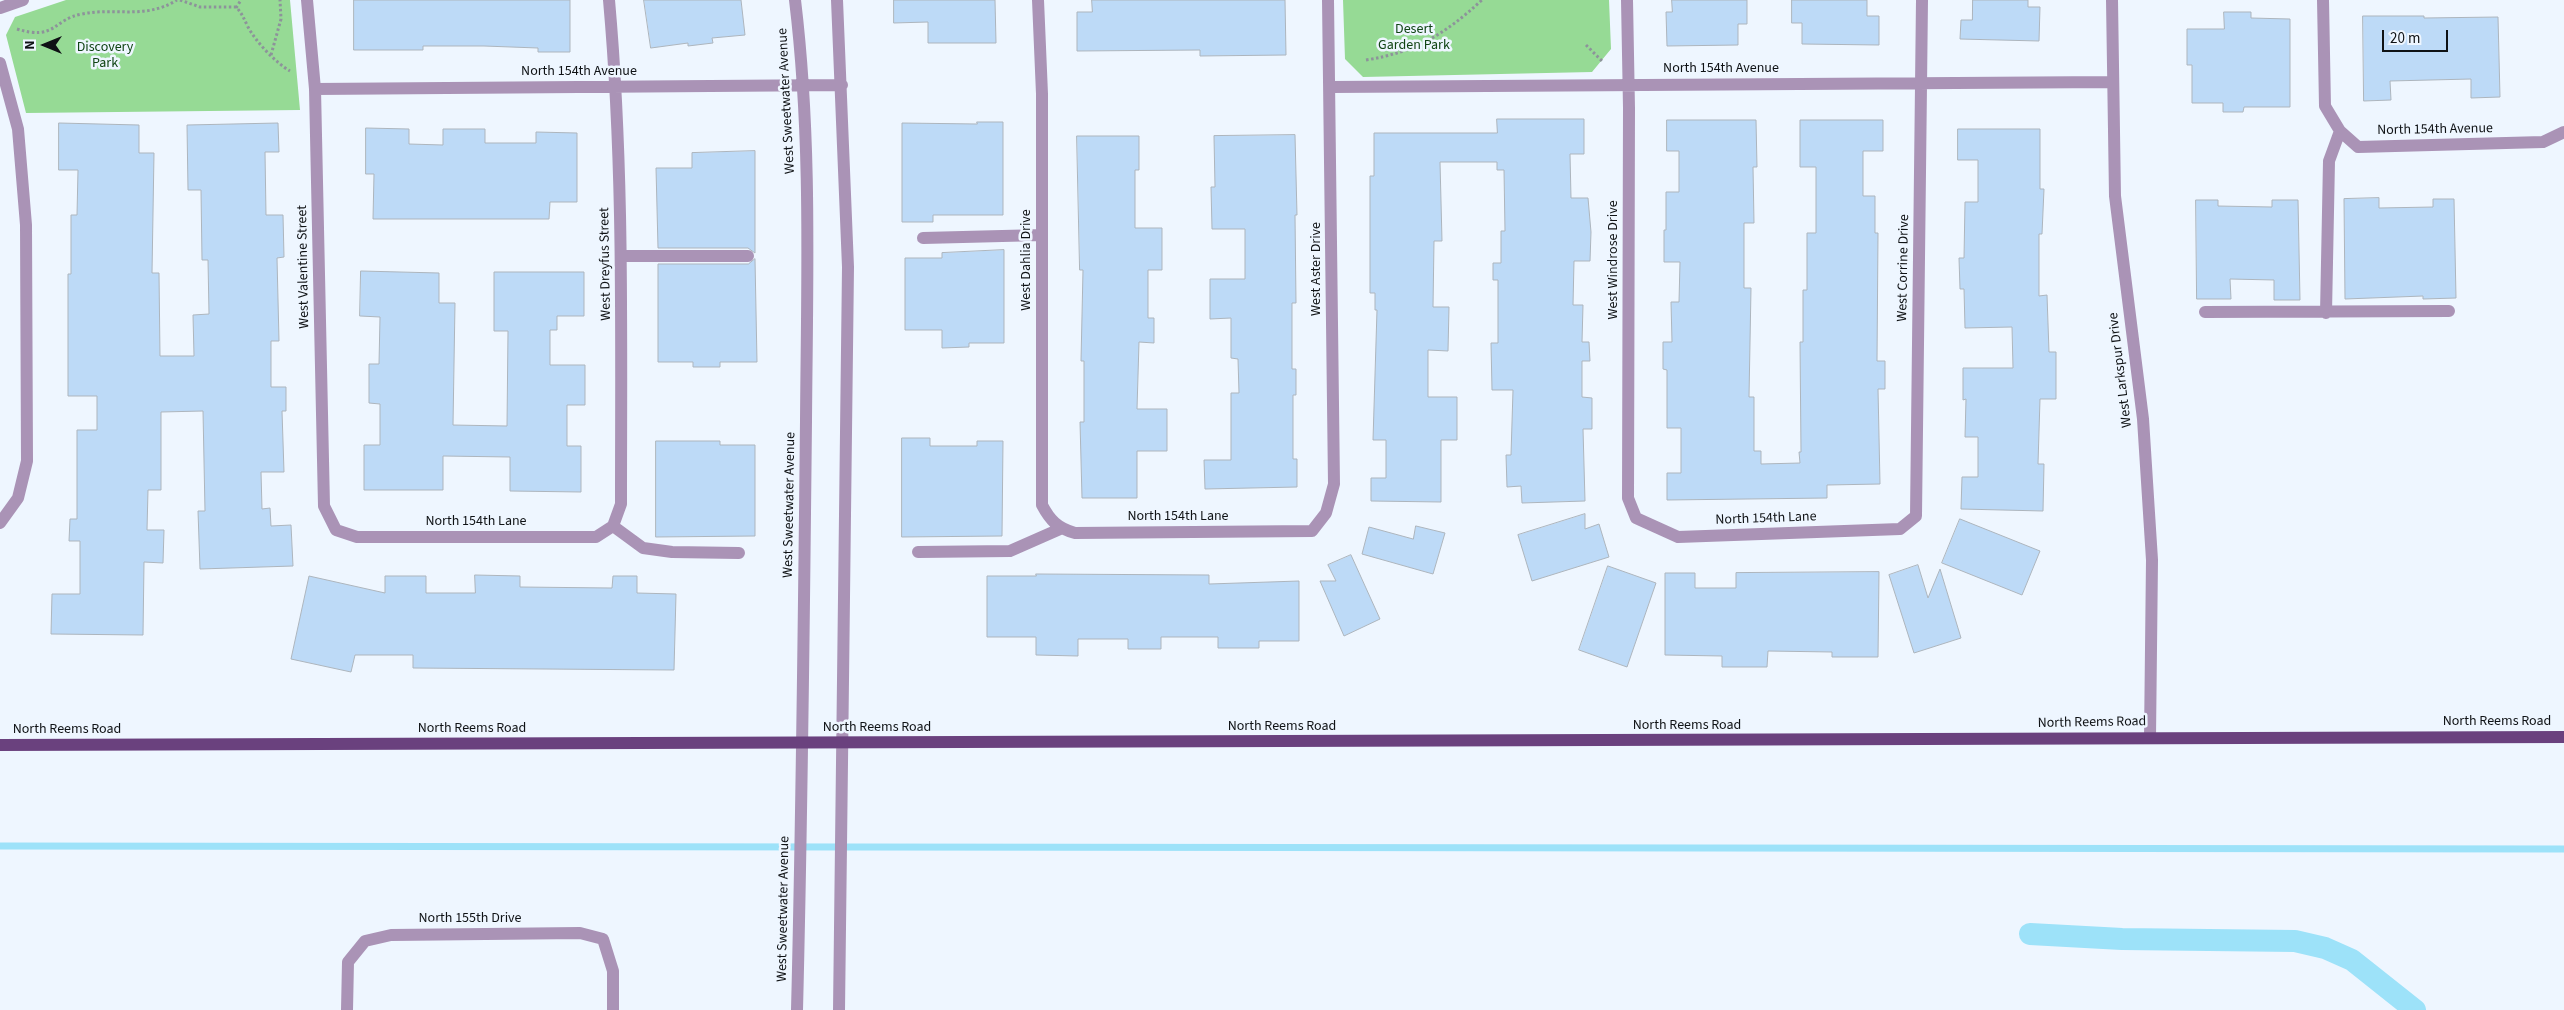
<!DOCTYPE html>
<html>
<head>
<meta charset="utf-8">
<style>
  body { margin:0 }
  #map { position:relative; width:2564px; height:1010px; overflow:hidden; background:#eef6ff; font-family:"Source Sans 3",sans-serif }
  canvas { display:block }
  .north { position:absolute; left:20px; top:20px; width:50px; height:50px; -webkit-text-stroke:4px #eef6ff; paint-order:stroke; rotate:270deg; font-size:14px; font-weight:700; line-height:20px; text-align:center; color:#0f1215 }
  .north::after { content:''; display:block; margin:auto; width:18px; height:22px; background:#0f1215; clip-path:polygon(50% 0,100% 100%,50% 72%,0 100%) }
  .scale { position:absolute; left:2382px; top:30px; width:66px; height:22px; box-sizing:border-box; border:2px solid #0f1215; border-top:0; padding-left:6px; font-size:15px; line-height:18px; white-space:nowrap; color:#0f1215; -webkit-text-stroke:4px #eef6ff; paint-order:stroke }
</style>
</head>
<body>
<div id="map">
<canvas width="2564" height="1010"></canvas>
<div class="north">N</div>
<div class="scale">20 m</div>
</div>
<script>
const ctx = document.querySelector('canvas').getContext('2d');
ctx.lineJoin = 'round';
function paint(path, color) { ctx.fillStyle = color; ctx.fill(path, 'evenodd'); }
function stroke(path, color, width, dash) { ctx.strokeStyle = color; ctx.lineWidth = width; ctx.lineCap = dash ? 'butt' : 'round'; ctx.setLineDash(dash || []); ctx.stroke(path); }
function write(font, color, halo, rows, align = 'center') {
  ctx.font = font + ' "Source Sans 3",sans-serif'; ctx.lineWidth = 5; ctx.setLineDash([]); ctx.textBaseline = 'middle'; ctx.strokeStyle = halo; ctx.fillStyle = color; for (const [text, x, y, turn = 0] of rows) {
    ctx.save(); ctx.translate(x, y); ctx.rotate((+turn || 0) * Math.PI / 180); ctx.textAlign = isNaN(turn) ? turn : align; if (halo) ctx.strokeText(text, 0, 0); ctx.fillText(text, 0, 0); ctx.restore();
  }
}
const green = new Path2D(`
  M66,0H290L300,110L26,113L6,35L15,17Z
  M1343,0H1609L1611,49L1592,72L1363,77L1345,59Z`);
const stream = new Path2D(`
  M0,846L2564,849`);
const canal = new Path2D(`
  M2030,934L2122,939L2295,941L2325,948L2352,960L2415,1010`);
const building = new Path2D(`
  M354,0H570V52H538V48L484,46H423V50H354Z
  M644,0H741L745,35L712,38L713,43L688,46V43L651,48Z
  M894,0H995L996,43H928V22L894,23Z
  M1092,0H1285L1286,55L1200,56V50L1077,51V12H1092Z
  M1672,0H1747V24H1738V45L1667,46L1666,12H1672Z
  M1792,0H1867V16H1879V45L1802,44V23H1792Z
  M1973,0H2028V7H2040L2039,41L1960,39L1961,20H1972Z
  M2224,12H2251V18L2290,19V107H2244L2243,112H2223V103H2192V65H2187V29H2224Z
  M2363,16H2424V18L2498,17L2500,97L2471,98V79L2390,81L2391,100L2364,101Z
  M1497,119H1584V154H1570L1571,198H1588L1591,232L1590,261H1574L1573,305H1583L1582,342H1589L1590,361H1582V397L1592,398V429H1583L1585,501L1522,503L1521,486L1507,487L1506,455H1511L1513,390H1492L1491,343H1498V280H1493V263H1501V231H1505L1504,170H1497V162H1440L1442,241H1434L1433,307H1449L1448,351L1428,350V397H1457V440H1441V502L1371,501V478H1386V440H1373L1377,310H1375V293H1370V176H1374V133H1497Z
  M1667,120H1756L1757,167H1753L1754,223H1744V288H1751L1749,397H1754V451H1761V464L1800,463L1799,452H1801L1800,342H1803V290H1807V233H1816V167H1800V120H1883V151H1863V196H1875V233H1878L1877,361H1885V389H1878L1880,484L1827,485V498L1667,500V473H1681V428H1667V370L1663,369V342H1672L1671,302H1679L1680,262H1664V230H1666V192H1679V151H1667Z
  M977,122H1003V215H933V222H902V123L977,124Z
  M59,123L139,125V153H154L152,273H159L160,356H194L193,315L209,314L208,260H202L201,190H188L187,125L278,123L279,152H265L266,215H283L284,257L277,258L279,341H271V387H286V411H282L284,472H261L262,509L270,508L271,526L291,525L293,566L200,569L198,511H205L203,411L161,412V490H148L147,530H164L163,563L144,562L143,635L51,634L52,594H80V541H69L70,519H77V430H97V396H68V274H71V215H77L78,170H59Z
  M366,128L409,129V144L443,145V129H485V143H536V132L577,133V202H550L549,219H373L374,174H366Z
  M1958,129H2040V189H2044L2042,234H2039V296L2047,295L2049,352H2056V399H2040L2038,464H2044L2043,511L1961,509L1962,477H1978V437H1965L1966,399L1963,400V368H2013L2012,327L1965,328L1964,289H1960L1959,258H1964L1965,202H1978V160H1958Z
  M1295,135L1297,215H1295L1296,303H1292V369H1296V395H1293V459H1297V487L1205,489L1204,460H1231V393H1239L1238,359L1231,358V318L1210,319V279H1245V229H1212L1211,187H1215L1214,136Z
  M1077,136H1139V170H1135V228H1162V270H1148V318H1154V343L1139,342L1137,409H1167V451H1137V498H1082L1080,422H1084V361H1081L1083,270H1080Z
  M755,151V253L748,248H658L656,168H692V153Z
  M2379,198V208L2433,207V199H2454L2456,298L2423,299V296L2345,299L2344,199Z
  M2196,200H2218V206L2272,207V200H2298L2300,300H2274V280L2230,279L2231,299H2197Z
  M1004,250V343H969V347L942,348V330H905V258H942V253Z
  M755,259L757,362H720V367H693V362H658V264H748Z
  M361,271L439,273V303H455L453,425L507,426L508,331H494V272H584V316H557V330H550V365H585V405H567V446H581V492L510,491V457L443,456V490H364V445H380V404L369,403V364H379L380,317L360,316Z
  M902,438H930V446H977V441H1003L1002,536L902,537Z
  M656,441H720V445H755V536L656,537Z
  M1585,514V529L1599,524L1609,557L1532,581L1518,535Z
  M1960,519L2040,551L2022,595L1942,563Z
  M1416,526L1445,533L1433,574L1362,554L1369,527L1413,539Z
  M1351,555L1380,619L1344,636L1320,581H1336L1328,565Z
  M1918,565L1928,598L1940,569L1961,638L1914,653L1889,575Z
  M1608,566L1656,583L1627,667L1579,650Z
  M1879,572L1878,657H1832V652L1768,651L1767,667H1722V656L1665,655V573H1695V588H1736V573Z
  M1036,574L1209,575V584L1299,581V641H1259V648H1218V637H1161V649H1128V639H1078V656L1036,655V637H987V576H1036Z
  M475,575L520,576V587L612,588L613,576H637V593L676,594L674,670L413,668V655H355L351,672L291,659L309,576L385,593V576H426V593H475Z`);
const path = new Path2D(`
  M180,0L200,7H236C242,13 244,19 248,27C256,42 276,63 290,71
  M236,8L241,0
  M17,29C56,41 53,19 82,14C115,7 145,20 177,0
  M1586,45L1603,62
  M271,55L281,19L280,0
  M1366,60C1416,52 1445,34 1482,0`);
const minor = new Path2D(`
  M307,0L315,89L324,506L336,530L357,537H596L613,526
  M609,0C624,168 621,336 621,504L613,526
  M795,0C812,140 807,281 806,421C804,617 802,814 797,1010
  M837,0L848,267L839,1010
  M1038,0L1042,94V505C1050,520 1057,528 1075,533L1312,531L1326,513L1334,484L1328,0
  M1627,0L1629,108L1628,498L1636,518L1678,537L1900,529L1916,516L1922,0
  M2112,0L2115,196L2143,419L2152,560L2150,737
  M2323,0L2325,106L2340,131L2358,147L2543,142L2564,132
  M0,8L23,0
  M0,63L18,129L26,225L27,461L18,498L0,523
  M1331,87L2112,82
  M315,89L842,85
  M923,238L1042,235
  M621,256H748
  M2205,312L2449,311
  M2326,313L2329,161L2340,131
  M613,526L643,548L672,552L739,553
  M918,552L1010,551L1060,529
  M347,1010L348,962L365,941L391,935L580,933L603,939L613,971V1010`);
const major = new Path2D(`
  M0,745L2564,737`);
const parkNames = [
  ["Desert",1414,30],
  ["Garden Park",1414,46],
  ["Discovery",105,48],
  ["Park",105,64]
];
const streetNames = [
  ["North 154th Avenue",1721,69],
  ["North 154th Avenue",579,72],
  ["West Sweetwater Avenue",787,101,-93],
  ["North 154th Avenue",2435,130,-1],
  ["West Dahlia Drive",1027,260,-90],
  ["West Windrose Drive",1614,260,-90],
  ["West Dreyfus Street",606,264,-91],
  ["West Valentine Street",304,267,-91],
  ["West Corrine Drive",1904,268,-89],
  ["West Aster Drive",1317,269,-90],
  ["West Larkspur Drive",2121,370,-97],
  ["West Sweetwater Avenue",790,505,-89],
  ["North 154th Lane",1178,517],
  ["North 154th Lane",1766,519,-2],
  ["North 154th Lane",476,522],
  ["North Reems Road",2497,722],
  ["North Reems Road",2092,723,-1],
  ["North Reems Road",1687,726],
  ["North Reems Road",1282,727],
  ["North Reems Road",877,728],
  ["North Reems Road",472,729],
  ["North Reems Road",67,730],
  ["West Sweetwater Avenue",784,909,-89],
  ["North 155th Drive",470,919]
];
paint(green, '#96da95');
stroke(stream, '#9de2f9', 7);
stroke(canal, '#9de2f9', 22);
paint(building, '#bddaf7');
stroke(building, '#adb5bd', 1);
stroke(path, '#8d939a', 3, [2.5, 2.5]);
stroke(minor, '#aa93b6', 12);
stroke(major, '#6a417e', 12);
write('14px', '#104414', '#eef6ff', parkNames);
write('14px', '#0f1215', '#eef6ff', streetNames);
</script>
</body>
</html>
